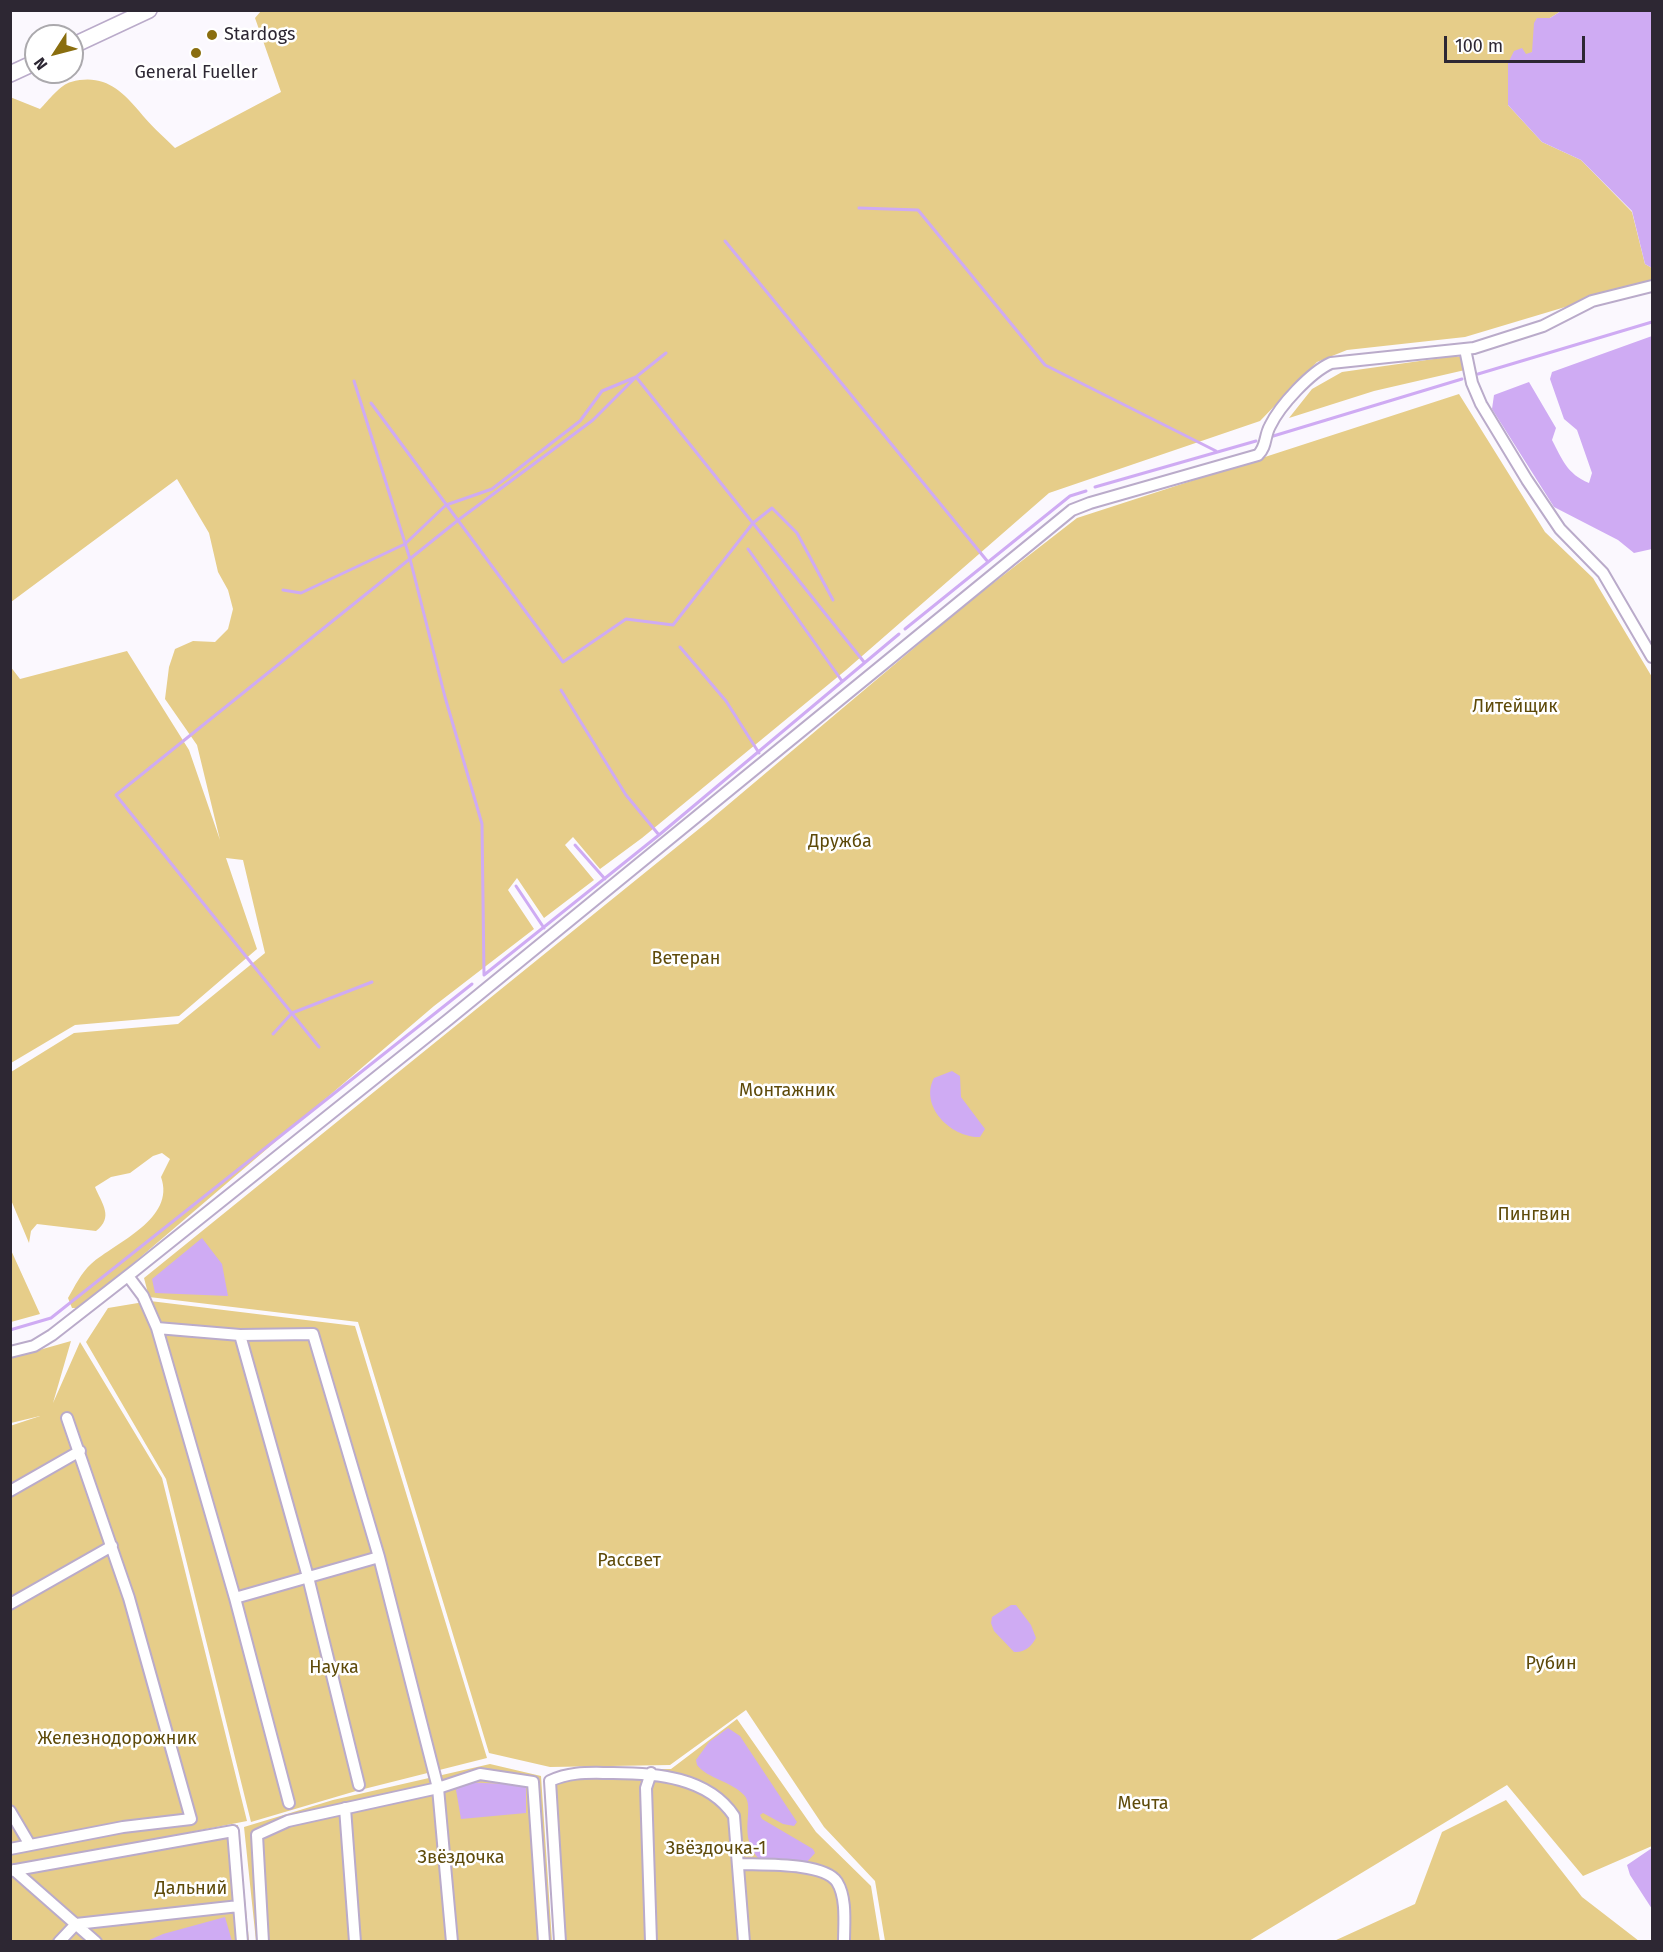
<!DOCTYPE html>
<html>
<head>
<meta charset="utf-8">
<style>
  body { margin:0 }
  #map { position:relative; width:1663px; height:1952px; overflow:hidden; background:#fbf8fe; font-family:"Fira Sans",sans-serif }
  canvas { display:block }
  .frame { position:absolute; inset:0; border:12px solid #2d2733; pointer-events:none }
  .north { position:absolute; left:24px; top:24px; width:60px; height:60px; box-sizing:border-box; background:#fff; border:2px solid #aba9ad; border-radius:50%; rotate:234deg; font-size:16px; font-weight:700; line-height:24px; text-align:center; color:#2d2733 }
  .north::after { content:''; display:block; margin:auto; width:21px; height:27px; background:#8a6e0f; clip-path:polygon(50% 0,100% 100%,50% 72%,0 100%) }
  .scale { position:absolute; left:1444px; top:36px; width:141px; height:27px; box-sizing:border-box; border:3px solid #2d2733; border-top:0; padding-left:8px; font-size:18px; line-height:21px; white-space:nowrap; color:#2d2733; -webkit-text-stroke:4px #fff; paint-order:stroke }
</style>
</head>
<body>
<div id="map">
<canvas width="1663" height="1952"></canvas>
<div class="frame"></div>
<div class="north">N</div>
<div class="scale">100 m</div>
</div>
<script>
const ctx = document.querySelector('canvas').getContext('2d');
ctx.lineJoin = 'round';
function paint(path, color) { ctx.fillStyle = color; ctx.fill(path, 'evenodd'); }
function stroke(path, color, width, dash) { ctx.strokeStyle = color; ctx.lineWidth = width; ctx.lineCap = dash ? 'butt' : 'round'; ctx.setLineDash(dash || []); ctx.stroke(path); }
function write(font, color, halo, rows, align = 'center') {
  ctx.font = font + ' "Fira Sans",sans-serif'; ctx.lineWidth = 5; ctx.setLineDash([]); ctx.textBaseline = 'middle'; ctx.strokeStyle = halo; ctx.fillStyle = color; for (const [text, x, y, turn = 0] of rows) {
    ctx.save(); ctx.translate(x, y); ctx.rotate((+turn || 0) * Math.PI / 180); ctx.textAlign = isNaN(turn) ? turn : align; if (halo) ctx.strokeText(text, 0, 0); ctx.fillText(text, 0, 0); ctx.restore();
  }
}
const green = new Path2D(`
  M261,11H1561L1550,18H1537L1533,52L1508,63V105L1542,142L1581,160L1632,212L1645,264L1652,268V281L1465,337L1347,350L1317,362L1260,421L1049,493L846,670L642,838L600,869L573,837L565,845L594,880L544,918L517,878L508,890L534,929L434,1006L81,1308H72L68,1298C75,1286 81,1273 91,1264C116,1242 176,1219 161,1177L170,1159L162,1153L153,1156L130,1173L111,1177L95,1187C102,1204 114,1217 96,1231L37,1224L31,1231L29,1243L11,1200V1072L74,1033L178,1024L265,953L243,860L226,858L257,949L179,1016L75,1025L11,1063L10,666L20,679L127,651L189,750L220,840L197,745L165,699L169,667L175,649L193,641L215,642L228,629L233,609L228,590L218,572L209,533L177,479L11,602L10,97L40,109C48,101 61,84 71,82C103,73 121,90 139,111C149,124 163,136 175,148L281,92L255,18Z
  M1455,356L1460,357L1465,370L1374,391L1289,418L1312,389L1342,372Z
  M1459,394L1545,532L1593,578L1652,677V1846L1583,1876L1507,1785L1249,1941H885L875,1881L824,1827L746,1710L670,1765L550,1767L489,1753L358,1322L149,1297L144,1278L710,820L965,605L1077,518Z
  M10,1248L40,1314L11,1322H10Z
  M150,1301L355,1326L487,1758L356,1791L251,1822L166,1479L86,1342L108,1308Z
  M71,1341L53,1403L80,1342L162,1478L247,1821L11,1867L10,1426L40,1416L11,1423V1358Z
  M737,1719L816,1832L871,1886L880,1941H559L548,1777L563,1770L671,1769Z
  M490,1764L541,1776L552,1941H256L244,1827L333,1800Z
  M1506,1800L1582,1897L1639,1941H1334L1415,1904L1442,1832Z
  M238,1825L249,1941H11L10,1875Z`);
const water = new Path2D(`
  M1561,11H1652V268L1645,264L1632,211L1581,160L1542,142L1508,105V63L1514,51L1522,48L1526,54L1532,52L1534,23L1537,18H1550Z
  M1652,336V549L1634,553L1618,540L1554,507L1492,409L1494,395L1529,382L1556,428L1552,440C1562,459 1567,474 1589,483L1592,473L1577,430L1564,419L1550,379L1552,372Z
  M952,1071L960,1076L961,1097L985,1129L980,1137C951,1138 919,1106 934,1078Z
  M202,1238L222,1264L228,1296L155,1293L152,1279Z
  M1011,1605H1016L1031,1625L1036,1638C1031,1647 1024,1653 1014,1652L994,1631L991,1623L992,1617Z
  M728,1728L740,1736L797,1822L794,1826L783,1824L763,1813L760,1815L762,1819L813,1849L815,1853L806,1863L760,1860C736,1836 756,1808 744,1795C731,1781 708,1779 697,1765L696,1760L709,1742Z
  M464,1782L526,1785V1813L461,1819L456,1790Z
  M1652,1848V1909L1630,1875L1627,1865Z
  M225,1917L232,1941H147L163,1934Z`);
const stream = new Path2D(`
  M859,208L918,210L1045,365L1216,451
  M725,241L988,562
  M1478,374L1652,322
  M354,381L410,559L445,697L482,824L484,975
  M371,403L563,662L626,619L673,625L753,523L772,508L797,533L833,600
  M1270,437L1462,379
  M1095,487L1256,441
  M748,549L842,681
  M283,590L301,593L405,544L446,505L492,489L580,421L602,391L636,377L864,662
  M905,629L1070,496L1086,491
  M680,647L726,701L759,753
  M561,690L626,795L659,835
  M575,845L605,879
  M516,886L544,928
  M484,975L659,835L899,634
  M273,1034L292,1013L372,982
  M319,1047L116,795L457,521L593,420L636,377L666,353
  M10,1330L51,1318L472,984`);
const street = new Path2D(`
  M1465,349L1472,383L1481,404L1527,480L1560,529L1603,573L1652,657
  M128,1276L143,1296L157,1328L240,1335L313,1334L379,1557L438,1788L452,1942
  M157,1328L235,1598L289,1803
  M240,1335L308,1577L359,1785
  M10,1352L34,1346L52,1335L134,1271L449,1019L1072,510L1090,503L1258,455C1267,446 1264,437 1270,426C1280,405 1311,372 1331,363L1474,348L1543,326L1592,301L1652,286
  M10,1491L80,1451
  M235,1598L379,1557
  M10,1604L112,1546
  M345,1808L355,1942
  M10,1811L30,1845
  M10,1849L123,1827L191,1819L129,1598L67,1418
  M739,1864C762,1865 824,1862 837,1882C847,1898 844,1924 844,1942
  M14,1870L96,1942
  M10,1871L233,1831L242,1942
  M59,1942L76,1924L239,1906
  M263,1942L257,1835L288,1821L438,1788L480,1774L533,1782L544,1942
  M560,1942L550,1781C571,1771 590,1773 613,1773C656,1773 708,1777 734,1816L744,1942
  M651,1942L646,1788L651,1773`);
const secondary = new Path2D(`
  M72,46L149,10
  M10,74L36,62`);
const markers = [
  [212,35,6,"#8a6e0f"],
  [196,53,6,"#8a6e0f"]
];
const poiNames = [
  ["Stardogs",224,35],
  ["General Fueller",196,73,"center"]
];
const parkNames = [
  ["Литейщик",1515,707],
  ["Дружба",840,842],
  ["Ветеран",686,959],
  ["Монтажник",787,1091],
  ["Пингвин",1534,1215],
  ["Рассвет",629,1561],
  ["Рубин",1551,1664],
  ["Наука",334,1668],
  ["Железнодорожник",117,1739],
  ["Мечта",1143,1804],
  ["Звёздочка-1",716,1849],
  ["Звёздочка",461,1858],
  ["Дальний",191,1889]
];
paint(green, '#e6cd89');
paint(water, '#cfabf3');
stroke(stream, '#cfabf3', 3);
stroke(street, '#baabca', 14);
stroke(secondary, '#baabca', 18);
stroke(street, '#fff', 10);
stroke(secondary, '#fff', 15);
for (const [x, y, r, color] of markers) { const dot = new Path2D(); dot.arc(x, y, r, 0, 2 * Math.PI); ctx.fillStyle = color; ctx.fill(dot); stroke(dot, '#fff', 2); }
write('18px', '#2d2733', '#fff', poiNames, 'left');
write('18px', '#5e4a09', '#fff', parkNames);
</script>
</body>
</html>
